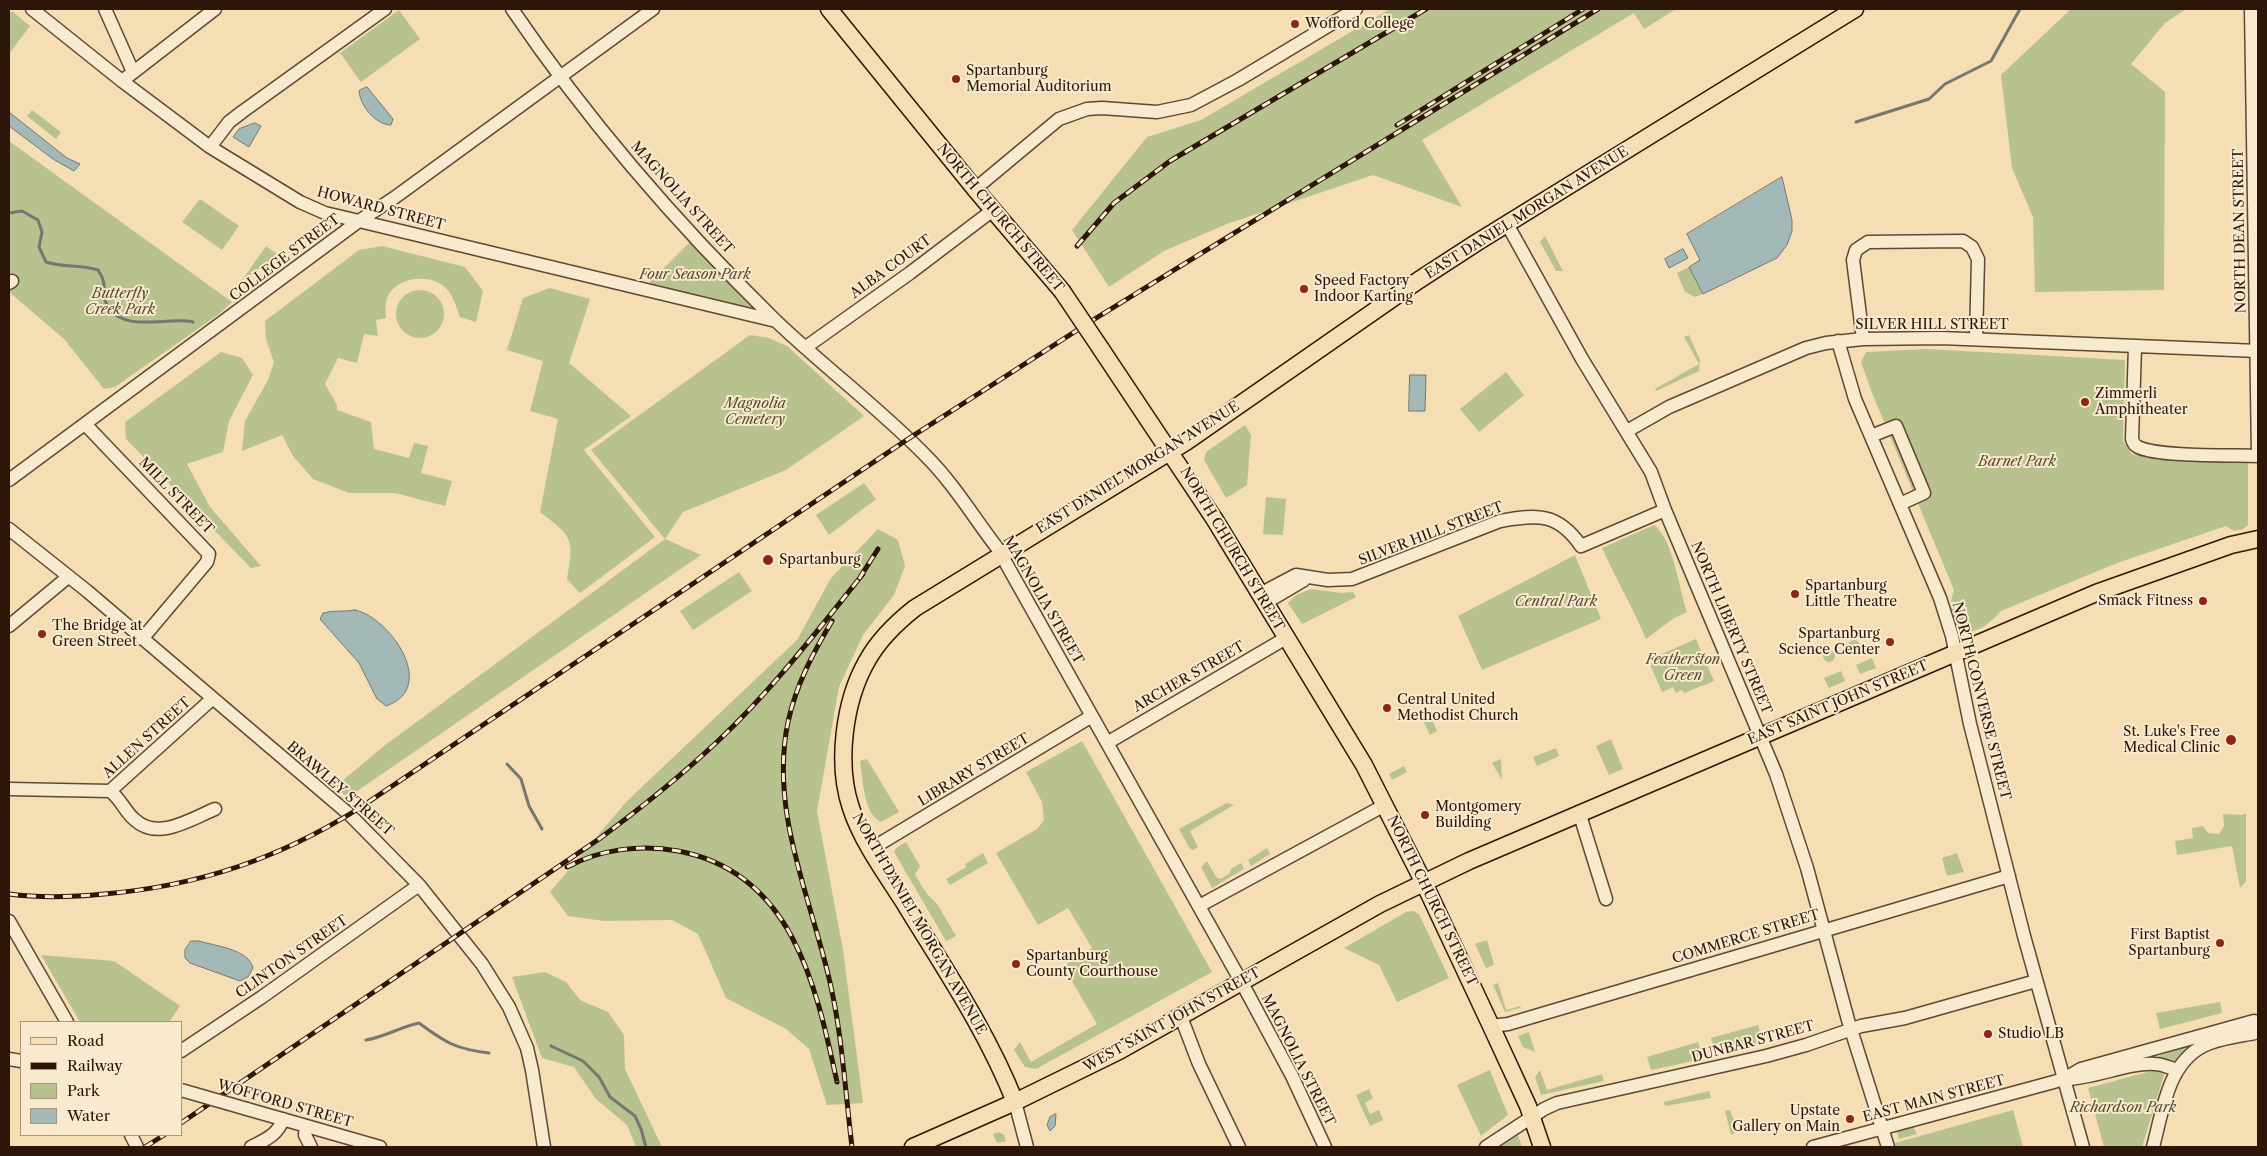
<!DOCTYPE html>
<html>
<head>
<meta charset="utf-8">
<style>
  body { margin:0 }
  #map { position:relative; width:2267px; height:1156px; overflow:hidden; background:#f5deb3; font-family:"Libre Caslon Text",serif }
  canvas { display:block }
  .frame { position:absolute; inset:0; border:10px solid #2e1509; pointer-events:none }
  .legend { position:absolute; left:20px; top:1021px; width:162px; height:115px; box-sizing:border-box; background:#f8eace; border:1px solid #a7957f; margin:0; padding:6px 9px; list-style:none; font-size:15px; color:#2e1509 }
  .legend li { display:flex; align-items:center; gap:10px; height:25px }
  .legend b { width:25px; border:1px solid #a7957f }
</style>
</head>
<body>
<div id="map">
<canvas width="2267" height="1156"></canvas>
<div class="frame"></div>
<ul class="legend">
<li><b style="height:6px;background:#f5deb3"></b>Road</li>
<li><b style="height:6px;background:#2e1509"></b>Railway</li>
<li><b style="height:14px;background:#b8c28f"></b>Park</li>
<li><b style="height:14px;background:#a2b9b8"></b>Water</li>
</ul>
</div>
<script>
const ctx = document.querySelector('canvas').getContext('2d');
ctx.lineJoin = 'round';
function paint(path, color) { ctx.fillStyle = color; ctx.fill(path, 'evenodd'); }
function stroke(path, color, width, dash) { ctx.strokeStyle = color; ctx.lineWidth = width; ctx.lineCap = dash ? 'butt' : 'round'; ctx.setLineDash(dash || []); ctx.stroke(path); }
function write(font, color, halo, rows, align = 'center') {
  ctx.font = font + ' "Libre Caslon Text",serif'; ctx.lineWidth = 4; ctx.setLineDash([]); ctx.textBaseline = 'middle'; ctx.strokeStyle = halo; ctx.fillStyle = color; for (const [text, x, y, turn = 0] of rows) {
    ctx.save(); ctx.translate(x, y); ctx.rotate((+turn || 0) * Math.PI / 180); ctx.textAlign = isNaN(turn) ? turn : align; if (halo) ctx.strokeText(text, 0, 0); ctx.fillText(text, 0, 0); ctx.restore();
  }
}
const green = new Path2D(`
  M1390,9H1676L1644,29L1634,13L1422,140L1462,207L1373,175L1227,224L1164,251L1109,287L1072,230L1147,137L1201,120Z
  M2071,9H2186L2165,23L2131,64L2165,92L2164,290L2035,292L2033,217L2012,168L2001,75Z
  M399,10L420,39L361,82L340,53Z
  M9,12H13L30,26L9,54Z
  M32,110L61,132L56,139L27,116Z
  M9,141L232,302L219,314L115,387L104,389L64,339L9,292Z
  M200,199L239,226L222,250L182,222Z
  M1545,236L1563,271H1556L1540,242Z
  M695,237L776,321L642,290Z
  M266,246L278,255L238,286Z
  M382,246L465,267L483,291L476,322L460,317C456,306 452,291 441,284C423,273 391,279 386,302C385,307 386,313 386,318L376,320L378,336L364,334L357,363L338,358L325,384L337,405V410L371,422L374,449L409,458L414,443L428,446L421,473L452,481L445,506L395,493H349L313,479L293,456L282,435L242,451L245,421L268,380L274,362L266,339L265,321L359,250Z
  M1689,267L1703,294L1695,297L1685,292L1677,273Z
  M550,288L590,299L569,363L631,416L584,450L655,537L580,593L567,579C574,539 573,537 540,512L558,419L530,411L543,361L507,350L523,298Z
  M396 314a24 24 0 1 1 48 0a24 24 0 1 1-48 0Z
  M750,335L769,338L787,346L864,416L786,470L683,512L665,539L701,555L347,798L336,786L384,746L665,539L591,450Z
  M1689,335L1700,360L1699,371L1656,391L1655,389L1699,364L1684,337Z
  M1927,349L2125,360L2123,441L2132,454L2152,458L2248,461V525L2243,529L2234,531L2226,526L2117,563L2001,611C1989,624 1978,634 1960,632C1948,619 1949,605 1954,590L1872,393L1861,362L1866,352Z
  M221,352L242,358L253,375L229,421L223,452L187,464L210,507L261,566L251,568L126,439L125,422Z
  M1506,372L1524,395L1479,432L1460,409Z
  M1245,425L1251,435L1247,485L1226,498L1204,460L1206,452Z
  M864,483L876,499L829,535L816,515Z
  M1266,497L1286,499L1283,535L1263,534Z
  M1654,525C1673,538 1679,589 1687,612L1674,618L1646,639C1633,608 1616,579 1602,548Z
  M878,529L898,540L905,566L894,595L863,635L839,687L817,811L843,950L863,1103L827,1105L809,1049L786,1029L726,998L698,934L672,920L604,921L568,916L550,892L627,801L797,640L831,578Z
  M1575,555L1601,619L1482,670L1458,616Z
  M739,572L752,591L693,630L680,611Z
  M1311,589L1341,593L1353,592L1356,597L1302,624L1288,603L1296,595Z
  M1696,639L1714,681L1684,693L1682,690L1676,693L1673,687L1662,692L1648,660Z
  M1848 646a6 6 0 1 1 12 0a6 6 0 1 1-12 0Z
  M1823 656a6 6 0 1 1 12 0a6 6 0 1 1-12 0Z
  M1872,658L1876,668L1860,674L1856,665Z
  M1841,671L1845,681L1829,688L1824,678Z
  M1431,717L1437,731L1430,735L1423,720Z
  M1611,739L1623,769L1609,775L1596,746Z
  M1082,741L1212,972L1036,1069L1025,1067L1014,1050L1020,1042L1031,1062L1097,1024L1063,966L1092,948L1068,908L1038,925L996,853L1037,829L1044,820L1042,802L1026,772Z
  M1556,748L1559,756L1537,766L1533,757Z
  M867,759L899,812L881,822C863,814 863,778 860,761Z
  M1501,759L1502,780L1492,763Z
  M1404,766L1407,772L1392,780L1389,774Z
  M1227,803L1234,805L1190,831L1198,847L1193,850L1190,849L1179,829Z
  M2246,813V881L2240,888L2232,846L2177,855L2175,841L2193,838L2192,828L2203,826L2208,833L2219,834L2224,826L2223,814L2243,815Z
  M906,842L920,866L915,875L927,894L937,904L956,936L946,941L894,852L896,848Z
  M1267,848L1270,854L1251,866L1248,860Z
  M983,853L988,863L950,885L946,879L966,867L965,864Z
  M1957,853L1964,872L1947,876L1942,858Z
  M1207,861L1216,877L1221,879L1230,873L1231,869L1241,863L1244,869L1212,888L1201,867Z
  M1413,911L1419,914L1449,978L1397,1002L1379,965L1344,948L1406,912Z
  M1487,940L1494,965L1486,968L1475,944Z
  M41,955L114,961L180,1006L169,1022H80Z
  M545,972L566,982L580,1000L608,1012L624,1035L625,1069L662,1147H636L627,1125L596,1099L574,1067L542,1058L512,977Z
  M1498,983L1506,1010L1521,1006L1520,1008L1505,1012L1493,985Z
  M2220,1002L2222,1013L2160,1029L2156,1013Z
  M1758,1025L1763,1042L1716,1055L1711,1038Z
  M1529,1032L1535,1052L1523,1047L1518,1036Z
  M1698,1042L1703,1059L1651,1070L1647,1057Z
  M2198,1042L2173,1064L2151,1059Z
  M1490,1070L1508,1115L1481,1136L1457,1085Z
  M1540,1070L1547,1090L1602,1074L1604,1081L1541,1095L1535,1077Z
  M2155,1070L2165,1072L2142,1147H2104L2088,1088Z
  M1369,1089L1373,1098L1365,1103L1370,1114L1379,1110L1383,1120L1370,1126L1356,1095Z
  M1709,1091L1711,1098L1665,1106L1664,1102Z
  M1730,1110L1738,1131L1731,1135L1725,1111Z
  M2013,1110L2023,1147H1896L1895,1143Z
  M1913,1127L1917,1134L1899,1139L1897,1131Z
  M999,1132L1004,1135L1006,1141L997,1143L993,1134Z
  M1518,1135L1522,1147H1499Z`);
const water = new Path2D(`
  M367,87L393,119L391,125C376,125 360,106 359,91Z
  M9,112L67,158L80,164L74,171L53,159L9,126Z
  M255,123L261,126L249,147L233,137L239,129Z
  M1782,177L1792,220V231L1787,245L1777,258L1703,294L1689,267L1700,260L1687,234Z
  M1683,249L1688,258L1669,268L1665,259Z
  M1410,375H1426L1425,411H1409Z
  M355,610C390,617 439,688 386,706L377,699L359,663L320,619L323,613C333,610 344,612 355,610Z
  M191,941H199C215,946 249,949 253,968L248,977L240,981L190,963L185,958V950Z
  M1056,1114L1055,1126L1050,1131L1047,1125L1050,1117Z`);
const stream = new Path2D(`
  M1856,122L1929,99L1945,84L1991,61L2020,9
  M9,213L22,211L38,220L42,232L39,247L46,262C65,268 79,264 98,270C109,286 101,292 106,303C122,335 166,316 193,322
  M507,764L521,779L529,806L542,829
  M366,1040C385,1037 400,1027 419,1023C446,1043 456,1049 489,1053
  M551,1046L583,1061L599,1077L610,1097L635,1116L641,1129L646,1147`);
const minor = new Path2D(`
  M32,9L122,81L210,147L300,202L325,213L359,221L776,321
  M105,9L133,72
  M512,9C588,121 678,225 775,320C824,367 879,408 926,456C954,484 974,518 998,549L1242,983L1292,1076L1325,1147
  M2251,9L2258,454
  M122,81L215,9
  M210,147L229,122L242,112L385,9
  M975,189L1059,119L1087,109L1102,108L1157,112L1191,105L1238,80L1356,9
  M1507,224L1582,359L1651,472L1665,510L1776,774L1807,868L1848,1020L1888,1147
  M9,283L12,281
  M1863,339L1853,260L1856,250L1868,242L1963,241L1972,247L1978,259L1976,339
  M1838,341L1855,399L1940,598L1952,636L1970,724L2024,936L2083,1147
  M806,347L910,273L993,210
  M2135,347L2132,439C2133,443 2134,445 2138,447C2158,457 2233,455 2258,456
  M85,424L209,554L207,562L142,639
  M1627,431L1669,407L1806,348L1826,343L1863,339L1941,338L2258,351
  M1871,436L1896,426L1924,493L1900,504
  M9,480L359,221L394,198L653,9
  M9,529L87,591L350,815L419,885L482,964L509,1007L527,1048L532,1070L544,1147
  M1260,594L1296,575L1328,580L1352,579L1500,521C1538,514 1558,513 1581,546L1665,510
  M1265,603L1304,580
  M9,626L68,577
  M1107,743L1286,638
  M9,789L110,791L212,699
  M110,791C121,799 125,812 135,820C158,841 191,819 215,809
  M1579,812L1606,899
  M871,849L1092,716
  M1199,906L1385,805
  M9,921L67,1022
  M1181,1017L1199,1064L1239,1147
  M1491,1026L1508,1024L2009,876
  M181,1051L262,997L419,885
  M9,1059L21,1061
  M2066,1079C2097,1078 2128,1062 2155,1064C2162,1064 2170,1068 2177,1070
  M1015,1102L1027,1147
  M247,1109L380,1147
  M306,1126L305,1135L311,1147
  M131,1135L137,1147
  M251,1147C265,1140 278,1135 283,1119
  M1486,1147L1544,1109L1557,1103L1766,1056L1806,1045L1861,1026L1905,1018L2036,981
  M1813,1147L2050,1083L2064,1079L2081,1069L2254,1021L2258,1022
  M2153,1147C2163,1110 2168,1058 2210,1043C2224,1038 2240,1036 2255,1033L2258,1030`);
const major = new Path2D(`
  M829,9L975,189L1062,291
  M1101,349L1215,520L1364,765L1424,883L1491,1026L1528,1106L1542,1147
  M1015,1102C987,1031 944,968 905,904C886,874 862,842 851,808C836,764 844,701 867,661C879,639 896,623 915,608L1186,442L1419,280L1476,243L1855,9
  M913,1147L1015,1102L1119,1051L1380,904L1469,861L2096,593L2231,545L2258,539`);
const rail = new Path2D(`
  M1397,125L1583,9
  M1077,246L1114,203L1170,161L1426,9
  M859,579L878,549
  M832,621C813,653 796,685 788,722C770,809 808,891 828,974C842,1030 845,1090 852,1147
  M567,867C601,849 641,844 678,851C792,872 816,985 837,1082
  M9,894C40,898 73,897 104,894C198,886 278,859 358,809L908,439L1093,320L1598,9
  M181,1123L599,839C641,808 681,776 719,740C772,690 817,631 863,574
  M145,1147L164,1135`);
const minorBridge = new Path2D(`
  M181,1090L247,1109`);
const majorBridge = new Path2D(`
  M1062,291L1101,349`);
const markers = [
  [1295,24,5,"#8f2418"],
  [956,79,5,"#8f2418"],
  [1304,289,5,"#8f2418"],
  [2085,402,5,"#8f2418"],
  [768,560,6,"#8f2418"],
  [1795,594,5,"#8f2418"],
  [2203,601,5,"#8f2418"],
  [42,634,5,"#8f2418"],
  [1890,642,5,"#8f2418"],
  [1387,708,5,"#8f2418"],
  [2231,740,6,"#8f2418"],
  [1425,815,5,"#8f2418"],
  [2220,943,5,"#8f2418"],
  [1016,964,5,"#8f2418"],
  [1988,1034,5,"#8f2418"],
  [1850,1119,5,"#8f2418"]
];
const poiNames = [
  ["Wofford College",1305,24],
  ["Spartanburg",966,71],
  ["Memorial Auditorium",966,87],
  ["Speed Factory",1314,281],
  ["Indoor Karting",1314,297],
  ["Zimmerli",2095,394],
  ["Amphitheater",2095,410],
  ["Spartanburg",779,560],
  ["Spartanburg",1805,586],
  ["Little Theatre",1805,602],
  ["Smack Fitness",2193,601,"right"],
  ["The Bridge at",52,626],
  ["Green Street",52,642],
  ["Spartanburg",1880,634,"right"],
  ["Science Center",1880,650,"right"],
  ["Central United",1397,700],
  ["Methodist Church",1397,716],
  ["St. Luke's Free",2220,732,"right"],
  ["Medical Clinic",2220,748,"right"],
  ["Montgomery",1435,807],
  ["Building",1435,823],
  ["First Baptist",2210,935,"right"],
  ["Spartanburg",2210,951,"right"],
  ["Spartanburg",1026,956],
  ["County Courthouse",1026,972],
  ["Studio LB",1998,1034],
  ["Upstate",1840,1111,"right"],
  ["Gallery on Main",1840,1127,"right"]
];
const streetNames = [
  ["MAGNOLIA STREET",682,198,48],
  ["HOWARD STREET",381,209,15],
  ["EAST DANIEL MORGAN AVENUE",1527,213,-32],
  ["NORTH CHURCH STREET",1000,218,50],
  ["NORTH DEAN STREET",2240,231,-91],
  ["COLLEGE STREET",285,258,-37],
  ["ALBA COURT",891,267,-36],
  ["SILVER HILL STREET",1932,325],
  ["EAST DANIEL MORGAN AVENUE",1138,468,-32],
  ["MILL STREET",176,496,46],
  ["SILVER HILL STREET",1431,534,-21],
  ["NORTH CHURCH STREET",1232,549,59],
  ["MAGNOLIA STREET",1043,600,60],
  ["NORTH LIBERTY STREET",1731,628,67],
  ["ARCHER STREET",1189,677,-30],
  ["NORTH CONVERSE STREET",1981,701,76],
  ["EAST SAINT JOHN STREET",1838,703,-23],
  ["ALLEN STREET",147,738,-42],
  ["LIBRARY STREET",974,770,-31],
  ["BRAWLEY STREET",340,789,41],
  ["NORTH CHURCH STREET",1432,901,64],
  ["NORTH DANIEL MORGAN AVENUE",919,924,60],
  ["COMMERCE STREET",1746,937,-17],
  ["CLINTON STREET",292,957,-35],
  ["WEST SAINT JOHN STREET",1172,1020,-29],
  ["DUNBAR STREET",1753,1042,-15],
  ["MAGNOLIA STREET",1298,1060,63],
  ["EAST MAIN STREET",1934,1099,-15],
  ["WOFFORD STREET",285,1104,16]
];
const parkNames = [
  ["Four Season Park",695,275],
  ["Butterfly",120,294],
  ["Creek Park",120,310],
  ["Magnolia",755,404],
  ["Cemetery",755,420],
  ["Barnet Park",2017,462],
  ["Central Park",1556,602],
  ["Featherston",1683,660],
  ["Green",1683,676],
  ["Richardson Park",2123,1108]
];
paint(green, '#b8c28f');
paint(water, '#a2b9b8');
stroke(water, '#747772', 1);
stroke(stream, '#747772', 3);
stroke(minor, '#604734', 15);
stroke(major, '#2e1509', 19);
stroke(minor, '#f8eace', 12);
stroke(major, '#f5deb3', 16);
stroke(rail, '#2e1509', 5);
stroke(rail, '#f8eace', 3, [9]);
stroke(minorBridge, '#604734', 15, []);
stroke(majorBridge, '#2e1509', 19, []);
stroke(minorBridge, '#f8eace', 12);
stroke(majorBridge, '#f5deb3', 16);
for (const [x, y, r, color] of markers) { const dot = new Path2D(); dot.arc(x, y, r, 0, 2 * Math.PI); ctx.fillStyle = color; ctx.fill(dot); stroke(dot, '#f8eace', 2); }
write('14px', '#2e1509', '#f8eace', poiNames, 'left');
write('14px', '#2e1509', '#f8eace', streetNames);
write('italic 14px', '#574931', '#f8eace', parkNames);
</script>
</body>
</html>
